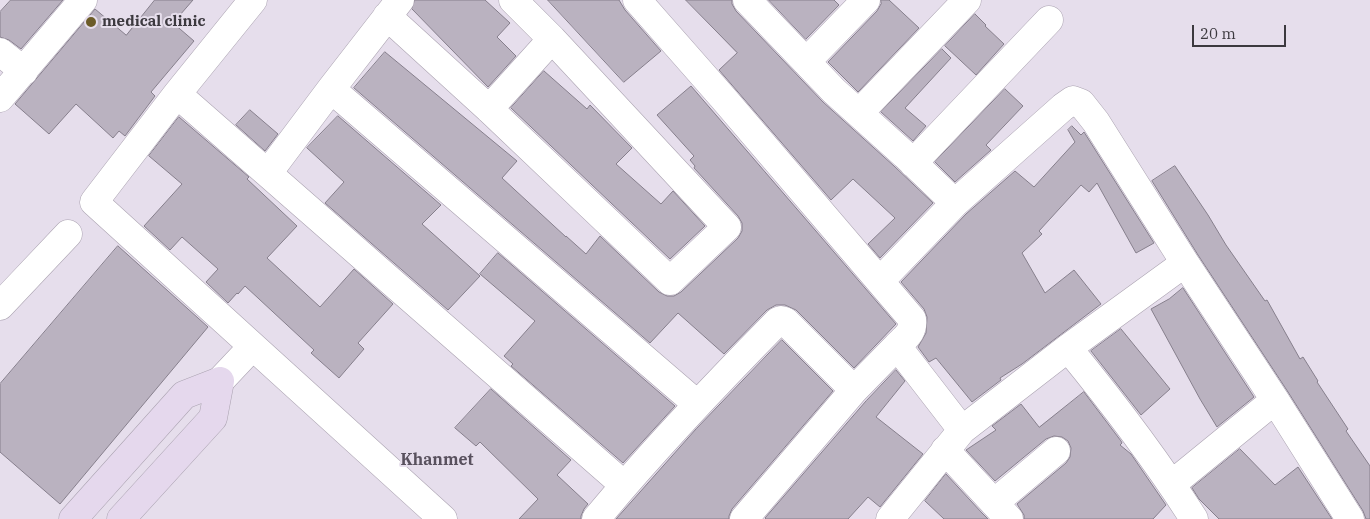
<!DOCTYPE html>
<html>
<head>
<meta charset="utf-8">
<style>
  body { margin:0 }
  #map { position:relative; width:1370px; height:519px; overflow:hidden; background:#e6deec; font-family:"IBM Plex Serif",serif }
  canvas { display:block }
  .scale { position:absolute; left:1192px; top:25px; width:94px; height:22px; box-sizing:border-box; border:2px solid #3c393f; border-top:0; padding-left:6px; font-size:15px; line-height:18px; white-space:nowrap; color:#3c393f; -webkit-text-stroke:4px #e6deec; paint-order:stroke }
</style>
</head>
<body>
<div id="map">
<canvas width="1370" height="519"></canvas>
<div class="scale">20 m</div>
</div>
<script>
const ctx = document.querySelector('canvas').getContext('2d');
ctx.lineJoin = 'round';
function paint(path, color) { ctx.fillStyle = color; ctx.fill(path, 'evenodd'); }
function stroke(path, color, width, dash) { ctx.strokeStyle = color; ctx.lineWidth = width; ctx.lineCap = dash ? 'butt' : 'round'; ctx.setLineDash(dash || []); ctx.stroke(path); }
function write(font, color, halo, rows, align = 'center') {
  ctx.font = font + ' "IBM Plex Serif",serif'; ctx.lineWidth = 4; ctx.setLineDash([]); ctx.textBaseline = 'middle'; ctx.strokeStyle = halo; ctx.fillStyle = color; for (const [text, x, y, turn = 0] of rows) {
    ctx.save(); ctx.translate(x, y); ctx.rotate((+turn || 0) * Math.PI / 180); ctx.textAlign = isNaN(turn) ? turn : align; if (halo) ctx.strokeText(text, 0, 0); ctx.fillText(text, 0, 0); ctx.restore();
  }
}
const building = new Path2D(`
  M11,0H63L21,49L9,40L0,37V12Z
  M155,0H193L173,23L194,41L151,92L155,96L125,136L119,131L113,138L76,104L49,134L15,104L95,9L126,35Z
  M415,0H485L510,23L497,37L516,56L488,87L412,9Z
  M548,0H619L625,10L661,51L624,82Z
  M686,0H732V4L736,11L823,102L894,166L933,203L880,258L868,244L895,218L853,179L831,200L719,70L737,53Z
  M769,0H834L839,5L806,39Z
  M881,0H889L919,28L858,92L828,62L877,11L881,4Z
  M975,14L986,25L985,26L1004,44L976,75L945,46Z
  M942,49L951,58L905,108L926,126L913,141L881,112Z
  M385,52L517,161L502,178L566,237V236L586,254L600,236L659,292L667,296H674L681,292L738,238L742,231V223L738,216L694,168L695,166L690,160L694,156L657,115L691,86L896,324L854,368L796,310L785,305H776L767,310L724,354L678,313L650,343L354,88Z
  M544,71L587,109L590,105L632,148L616,164L661,204L673,191L705,226L670,259L511,108Z
  M1005,89L1023,106L986,145L991,150L955,182L935,162Z
  M250,110L278,134L265,151L236,125Z
  M338,116L441,205L422,224L480,276L448,310L325,203L344,182L307,148Z
  M179,117L249,177L247,179L297,226L267,258L320,307L354,269L393,304L358,343L364,349L339,378L311,353L314,350L245,286L238,294L237,293L228,303L206,282L218,269L182,237L170,250L144,226L182,184L149,156Z
  M1072,126L1081,135L1084,132L1154,243L1136,253L1097,183L1089,192L1081,185L1039,231L1042,234L1022,253L1045,293L1074,270L1101,304L1022,364L1000,378L1001,380L972,402L936,358L929,362L918,347L926,333L927,317L924,309L901,282L966,214L1015,171L1034,187L1075,142L1068,130Z
  M1175,166L1208,215L1226,245L1265,301L1267,300L1300,359L1303,357L1318,381L1317,382L1348,429L1346,431L1370,466V519H1366L1363,511L1288,392L1198,255L1152,181Z
  M118,246L208,327L60,504L0,452V384Z
  M498,253L675,406L623,463L511,366L513,364L504,356L535,321L480,274Z
  M1183,288L1254,397L1217,427L1200,399L1151,309L1169,299Z
  M1121,329L1170,389L1141,415L1091,351Z
  M782,340L833,391L732,509L729,516V519H616L696,429Z
  M896,370L905,381L876,417L923,454L880,507L868,497L848,519H766L765,518L866,401Z
  M491,389L571,460L557,475L588,504L584,509L581,516V519H519L538,499L480,442L476,446L455,428Z
  M1084,392L1121,441L1122,443L1120,445L1131,454L1166,505L1153,519H1024V515L1017,504L1066,463L1070,457L1071,448L1068,441L1062,437L1054,436L1046,439L995,481L966,450L996,430L992,426L1021,404L1039,427Z
  M1240,449L1275,485L1298,467L1332,519H1219L1199,499L1192,488Z
  M946,474L982,513L988,519H944L925,501Z`);
const street = new Path2D(`
  M253,0L177,94L94,202L443,519
  M637,0L724,99L912,319C914,332 906,337 897,346L962,430L890,519
  M747,0L834,91L905,155L955,203L880,281
  M387,16L489,109L670,281L727,227L552,39L513,0
  M0,52L24,71
  M806,62L866,0
  M331,89L697,404
  M177,94L624,485
  M0,98L83,0
  M489,109L552,39
  M859,113L967,0
  M913,163L1049,20
  M268,173L331,89L400,0
  M955,203L1063,107L1073,100L1081,103L1096,122L1185,263
  M0,306L68,234
  M1068,348C1113,403 1156,459 1194,519
  M220,381L252,347
  M962,430L1068,348L1185,263L1275,400L1350,519
  M945,450L1009,519
  M1172,484L1275,400
  M994,503L1056,451
  M596,519C653,450 715,385 778,321L781,320L785,321L854,390
  M744,519L854,390L897,346`);
const secondary = new Path2D(`
  M73,519L184,395L220,381
  M121,519L213,418L220,381`);
const markers = [
  [91,22,6,"#6c5c29"]
];
const poiNames = [
  ["medical clinic",102,22]
];
const neighbourhoodNames = [
  ["Khanmet",437,460]
];
paint(building, '#bab2c0');
stroke(building, '#867f8c', 1);
stroke(street, '#aba3b1', 29);
stroke(secondary, '#aba3b1', 29);
stroke(street, '#fff', 28);
stroke(secondary, '#e5d8ed', 28);
for (const [x, y, r, color] of markers) { const dot = new Path2D(); dot.arc(x, y, r, 0, 2 * Math.PI); ctx.fillStyle = color; ctx.fill(dot); stroke(dot, '#e6deec', 2); }
write('bold 15px', '#3c393f', '#e6deec', poiNames, 'left');
write('bold 16px', '#59515e', '#e6deec', neighbourhoodNames);
</script>
</body>
</html>
